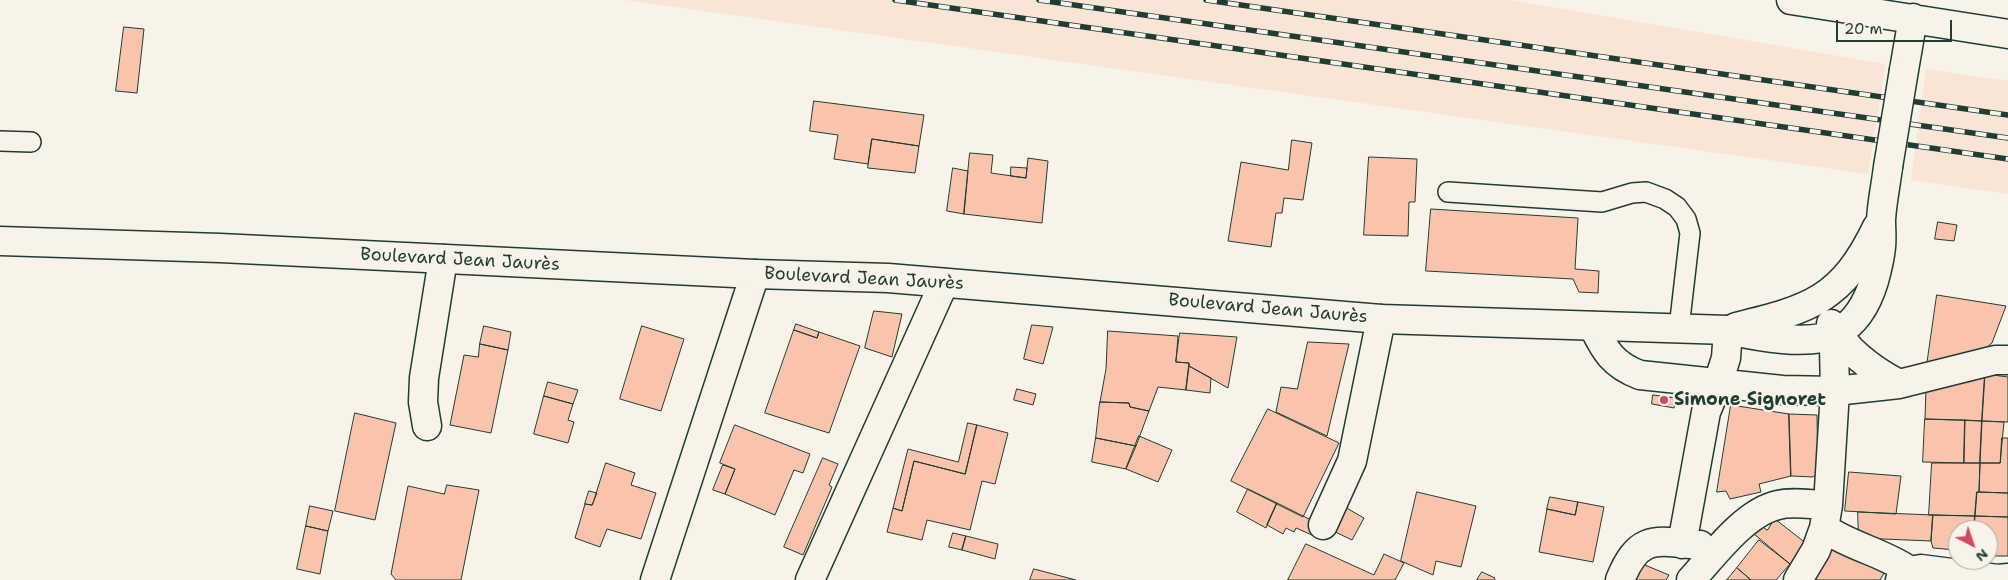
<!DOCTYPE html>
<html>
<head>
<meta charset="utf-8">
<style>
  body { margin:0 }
  #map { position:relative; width:2008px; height:580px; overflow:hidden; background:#f7f3e8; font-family:"Shantell Sans",sans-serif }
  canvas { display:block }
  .north { position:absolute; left:1948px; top:520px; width:50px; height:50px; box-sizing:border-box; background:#f7f3e8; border:1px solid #a1aaa0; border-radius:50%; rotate:139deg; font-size:14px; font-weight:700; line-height:20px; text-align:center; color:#1f3d34 }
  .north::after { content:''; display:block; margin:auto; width:18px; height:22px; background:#d1495b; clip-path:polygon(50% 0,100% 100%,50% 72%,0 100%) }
  .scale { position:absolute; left:1836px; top:20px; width:116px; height:22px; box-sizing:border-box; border:2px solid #1f3d34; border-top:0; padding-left:6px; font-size:15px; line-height:18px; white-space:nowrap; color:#1f3d34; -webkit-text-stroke:4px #f7f3e8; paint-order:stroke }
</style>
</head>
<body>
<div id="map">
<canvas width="2008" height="580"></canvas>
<div class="north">N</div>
<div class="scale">20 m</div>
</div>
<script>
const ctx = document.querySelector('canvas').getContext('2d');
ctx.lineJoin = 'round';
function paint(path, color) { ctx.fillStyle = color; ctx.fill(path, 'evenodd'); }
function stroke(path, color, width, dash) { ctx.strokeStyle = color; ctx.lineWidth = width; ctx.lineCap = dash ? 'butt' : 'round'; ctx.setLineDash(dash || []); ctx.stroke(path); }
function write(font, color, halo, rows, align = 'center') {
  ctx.font = font + ' "Shantell Sans",sans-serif'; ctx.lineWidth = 4.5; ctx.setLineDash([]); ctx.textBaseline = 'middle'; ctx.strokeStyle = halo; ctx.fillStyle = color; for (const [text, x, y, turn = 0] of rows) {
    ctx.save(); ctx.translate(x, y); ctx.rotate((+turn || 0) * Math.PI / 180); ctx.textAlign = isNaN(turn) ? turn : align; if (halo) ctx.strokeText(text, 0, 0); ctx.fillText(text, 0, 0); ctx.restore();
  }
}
const built = new Path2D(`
  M625,0H1510L1886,64L1868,174Z
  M1926,69L2008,81V194L1911,180Z`);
const building = new Path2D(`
  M124,27L144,29L137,93L116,91Z
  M814,101L924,115L919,146L872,139L868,164L834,159L838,135L810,131Z
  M872,139L919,146L915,173L868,168Z
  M1292,140L1312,143L1303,200L1284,198L1282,213H1276L1271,247L1228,241L1241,162L1288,170Z
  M970,153L993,155L991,173L1026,178L1028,158L1048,161L1042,223L964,214Z
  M1369,157L1417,159L1415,202H1409L1408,236L1364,235Z
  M1011,167L1027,168L1026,178L1011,176Z
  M953,168L968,171L964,214L947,211Z
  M1431,209L1578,218L1575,269L1599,271L1598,293L1579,292L1573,279L1426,271Z
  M1938,222L1957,225L1954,241L1935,239Z
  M1937,295L2006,306L1992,343L1973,358L1927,365Z
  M874,311L902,314L892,357L865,348Z
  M796,324L819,332L817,338L794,330Z
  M1032,325L1053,327L1043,364L1024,359Z
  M484,326L511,332L508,350L480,344Z
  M642,326L684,339L661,411L620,399Z
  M794,330L817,338L819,332L860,346L829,433L765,413Z
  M1108,331L1178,336L1176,362L1189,363V366L1186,390L1158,387L1149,411L1130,407L1129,403L1100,402L1106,369Z
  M1180,333L1237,337L1228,388L1189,366V363L1176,362Z
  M1308,342L1349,344L1327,436L1276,412L1281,387L1297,389Z
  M480,344L508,350L491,433L450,425L464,355L478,357Z
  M1189,366L1211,378L1210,393L1186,390Z
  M1985,374L1982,421L1925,419L1926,388Z
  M1985,374L2008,377V422L1982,421Z
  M548,382L578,390L573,404L544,396Z
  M1017,389L1036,394L1033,405L1014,400Z
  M1653,395L1676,398L1674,408L1652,404Z
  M544,396L573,404L568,420L574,422L568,443L534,434Z
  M1100,402L1129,403L1130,407L1149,411L1136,446L1096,438Z
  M1731,405L1789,414L1791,476L1759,484L1761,492L1730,499L1726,491L1717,492Z
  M1268,409L1339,443L1303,517L1231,481Z
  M355,413L396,423L375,520L335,511Z
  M1789,414L1817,415L1818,472L1813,477L1791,476Z
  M1925,419L1965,420L1964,463L1923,462Z
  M1965,420L1982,421L1980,463H1964Z
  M1982,421L2004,422L2000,463H1980Z
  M968,423L977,425L965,474L914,461L902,511L893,508L908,449L958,462Z
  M735,425L810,454L803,473L794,470L775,515L725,494L735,469L720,463Z
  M977,425L1008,433L995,484L982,481L970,530L927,520L922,540L887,532L893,508L902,511L914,461L965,474Z
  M1139,436L1172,450L1158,482L1126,469Z
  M1096,438L1136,446L1126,469L1092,462Z
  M2002,438H2008V493L1979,492L1980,463H2000Z
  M823,458L838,464L829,485L832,487L803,555L784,547Z
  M606,463L635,473L631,485L656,493L641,539L607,529L600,547L575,538L585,504L592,505Z
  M1932,463H1980L1979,492H1977L1975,516L1929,515Z
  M723,465L735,469L725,494L713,490Z
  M1849,472L1901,476L1896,514L1845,511Z
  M447,485L479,490L461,580H396L391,574L408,486L444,494Z
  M1248,489L1277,503L1266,528L1237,512Z
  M589,491L597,493L592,505L585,504Z
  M1417,492L1476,506L1461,567L1436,561L1433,575L1401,561Z
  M1977,492L2008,493V517L1975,516Z
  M1550,497L1578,502L1575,515L1547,509Z
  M1578,502L1604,507L1593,562L1539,552L1547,509L1575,515Z
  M1277,503L1317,523L1312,535L1296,528L1294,532L1286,528L1283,534L1267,525Z
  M310,506L333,511L328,531L306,526Z
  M1343,506L1364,518L1352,540L1331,530Z
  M1858,512L1933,515L1931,541L1859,538Z
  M1933,515L1975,516L1974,530H1958L1956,550L1933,548L1931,541Z
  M1975,516L2008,517V556H1988V530H1974Z
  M1775,519L1807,544L1790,564L1754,534L1760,525L1767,530Z
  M306,526L328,531L320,574L297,569Z
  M953,533L966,536L962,550L949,547Z
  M966,536L998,544L995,559L962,550Z
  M1759,540L1790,564L1776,580H1751L1737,568Z
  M1306,544L1374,575L1384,554L1404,563L1395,580H1288Z
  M1832,546L1886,570L1880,580H1813Z
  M1640,563L1669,575L1666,580H1632Z
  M1737,568L1751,580H1727Z
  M1034,569L1076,580H1030Z
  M1482,572L1495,578L1494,580H1477Z`);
const lane = new Path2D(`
  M0,141L31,142
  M1448,192L1602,202L1632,193L1646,192L1665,199L1677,207L1686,219L1690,233L1679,328`);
const street = new Path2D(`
  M1593,326C1605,351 1613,365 1640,375L1782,390L1835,391L1828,505L1824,528L1816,550L1798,580
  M427,426L423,402L424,378L443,259
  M1323,525L1352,461L1381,319
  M1824,528C1851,547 1883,552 1910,571
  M1682,544L1706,412L1718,383L1726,358L1728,330
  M655,580L755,274
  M810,580L944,283
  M1620,580C1639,533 1656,541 1700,545
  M1691,580C1713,556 1745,512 1778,505C1793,501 1812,505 1828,505
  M1900,580L1910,571L1921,569L1998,579L2008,578`);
const secondary = new Path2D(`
  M1791,0L2008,34
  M1904,70L1913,18
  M0,241L220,248L755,274L888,278L1381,319L1728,330C1756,336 1810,347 1837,333C1857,322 1868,301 1874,281C1877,270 1880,258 1881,247C1882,238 1881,229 1881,220C1882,202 1886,184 1888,167
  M1831,324C1846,350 1872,370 1899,384
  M1736,327C1810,309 1842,300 1877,227
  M1837,333L1834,348L1835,391L1899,384L1995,360H2008`);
const rail = new Path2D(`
  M895,0L2008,159
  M1039,0L2008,138
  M1206,0L2008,115`);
const secondaryBridge = new Path2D(`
  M1888,167L1904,70`);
const markers = [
  [1664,400,5,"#d1495b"]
];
const streetNames = [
  ["Boulevard Jean Jaurès",460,260,3],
  ["Boulevard Jean Jaurès",864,279,3],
  ["Boulevard Jean Jaurès",1268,309,5]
];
const poiNames = [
  ["Simone Signoret",1674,400]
];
paint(built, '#f8e5d6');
paint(building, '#fac4ac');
stroke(building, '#1f3d34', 1);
stroke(lane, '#1f3d34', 22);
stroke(street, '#1f3d34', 31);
stroke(secondary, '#1f3d34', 31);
stroke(lane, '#f7f3e8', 19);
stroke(street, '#f7f3e8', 28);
stroke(secondary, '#f7f3e8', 28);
stroke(rail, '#1f3d34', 5.5);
stroke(rail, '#f7f3e8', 4, [11]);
stroke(secondaryBridge, '#1f3d34', 31, []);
stroke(secondaryBridge, '#f7f3e8', 28);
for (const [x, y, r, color] of markers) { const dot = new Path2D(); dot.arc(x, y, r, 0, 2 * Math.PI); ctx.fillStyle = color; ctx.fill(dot); stroke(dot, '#f7f3e8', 2); }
write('18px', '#1f3d34', '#f7f3e8', streetNames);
write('bold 18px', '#1f3d34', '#f7f3e8', poiNames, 'left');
</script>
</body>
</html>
